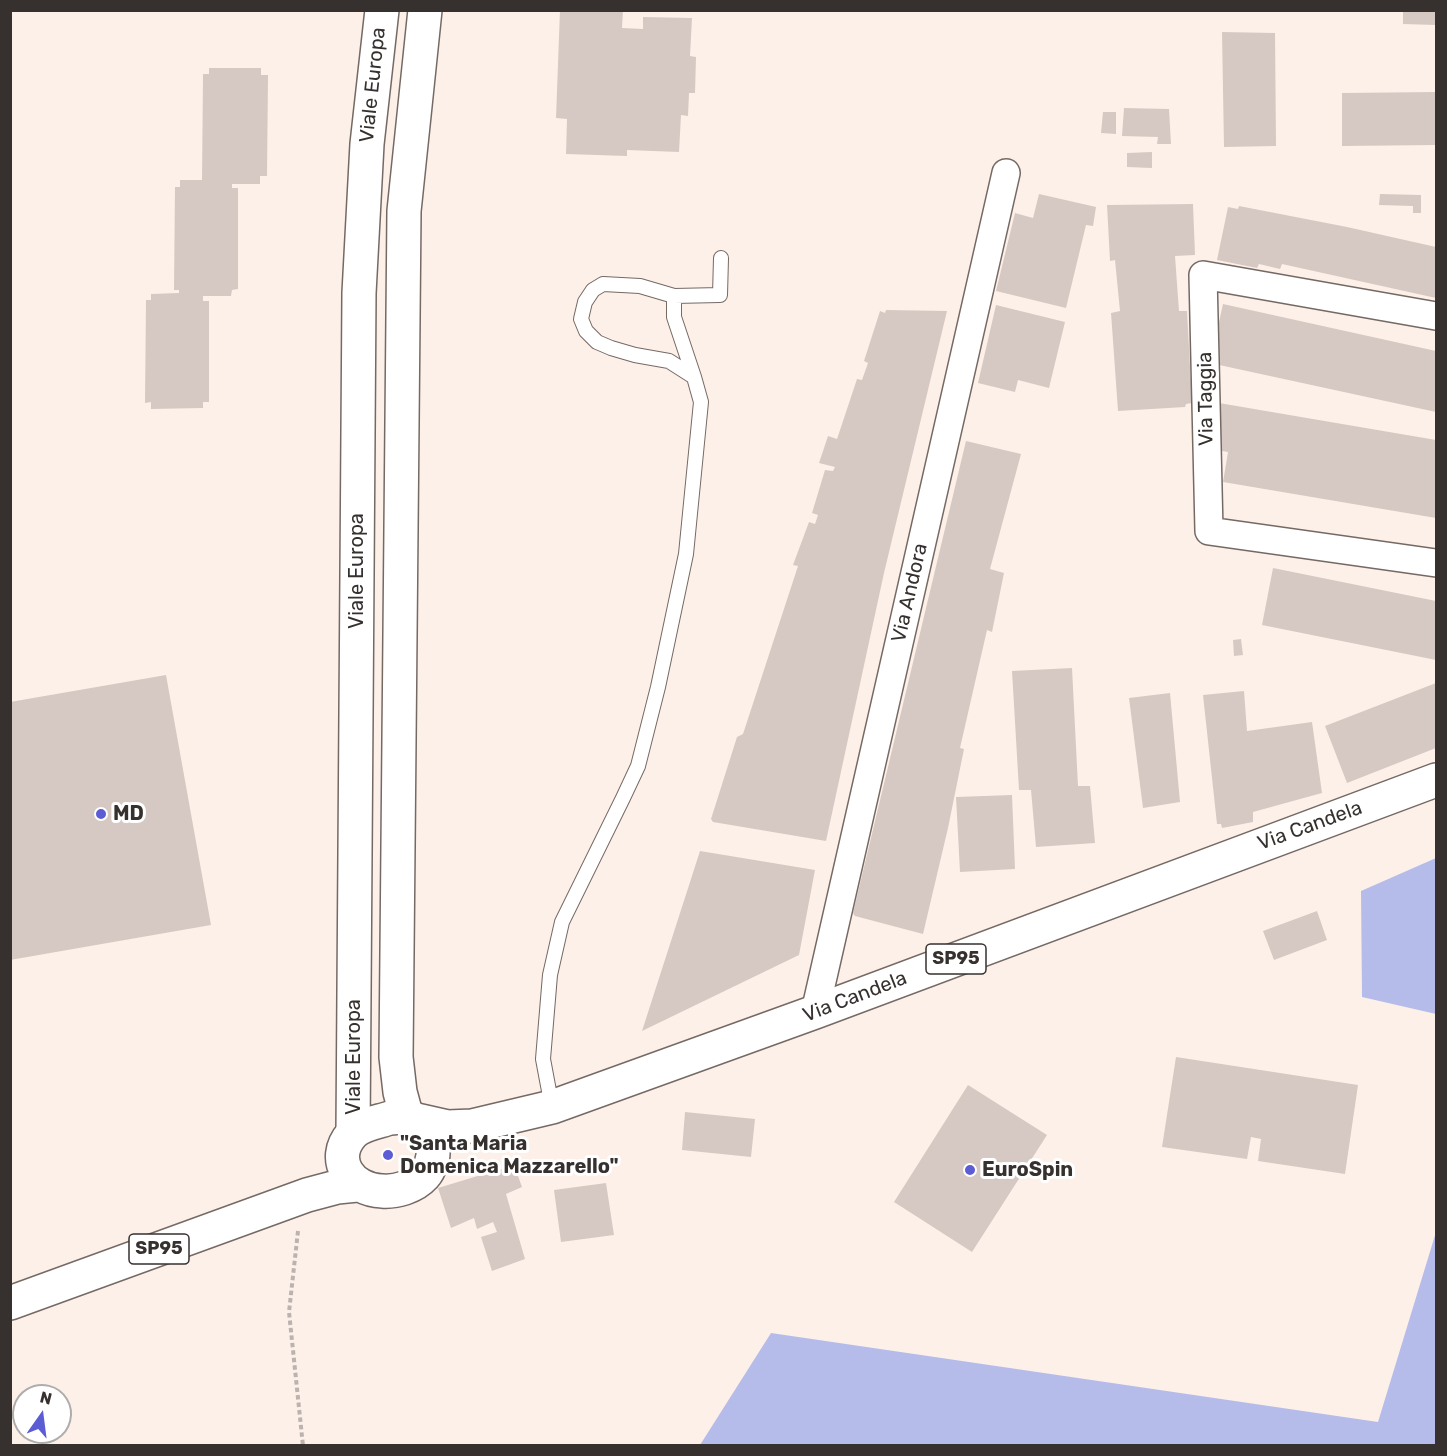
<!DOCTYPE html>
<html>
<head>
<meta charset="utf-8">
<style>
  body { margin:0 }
  #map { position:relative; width:1447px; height:1456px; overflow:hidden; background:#fdf0e9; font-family:Rubik,sans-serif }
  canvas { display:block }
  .frame { position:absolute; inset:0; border:12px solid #36312f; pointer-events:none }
  .north { position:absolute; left:12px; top:1384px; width:60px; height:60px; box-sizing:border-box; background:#fff; border:2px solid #afadac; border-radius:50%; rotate:14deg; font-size:16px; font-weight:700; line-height:24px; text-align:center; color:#36312f }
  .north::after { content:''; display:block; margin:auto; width:21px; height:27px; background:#5c5cd4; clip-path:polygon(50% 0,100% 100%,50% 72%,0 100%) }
</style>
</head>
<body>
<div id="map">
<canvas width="1447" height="1456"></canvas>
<div class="frame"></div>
<div class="north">N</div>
</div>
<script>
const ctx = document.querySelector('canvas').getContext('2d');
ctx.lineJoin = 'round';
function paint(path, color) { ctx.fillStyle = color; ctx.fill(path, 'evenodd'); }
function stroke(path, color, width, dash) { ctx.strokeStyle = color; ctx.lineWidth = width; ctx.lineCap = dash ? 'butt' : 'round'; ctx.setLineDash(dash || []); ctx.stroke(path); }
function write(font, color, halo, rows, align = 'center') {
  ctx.font = font + ' Rubik,sans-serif'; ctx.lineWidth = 6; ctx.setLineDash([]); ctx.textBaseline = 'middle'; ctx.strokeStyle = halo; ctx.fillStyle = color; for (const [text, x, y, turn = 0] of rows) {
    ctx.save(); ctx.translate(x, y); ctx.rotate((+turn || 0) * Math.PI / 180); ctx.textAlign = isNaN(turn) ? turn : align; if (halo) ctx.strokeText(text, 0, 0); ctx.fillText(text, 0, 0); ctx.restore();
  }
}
const green = new Path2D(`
  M1436,858V1014L1362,997L1361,891Z
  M1436,1232V1445H700L771,1333L1378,1422Z`);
const building = new Path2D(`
  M560,10H623L622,28L643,29V17L692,18L690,56L696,57L695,93H689L688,116L681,115L679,152L627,150V156L566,154L567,119L556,118Z
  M1403,10H1436V25L1403,24Z
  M1222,32L1275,33L1276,146L1224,147Z
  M209,68H261V75H268L267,176H260V184H232V188H238V289L232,290L231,296H203V301H209V402H203V408L151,409V402L145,403L146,300H151V294L179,293V290H174L175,187H180V180H202L203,74H209Z
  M1436,92V145L1342,146V93Z
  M1124,108L1169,109L1171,144H1157L1158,137L1122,136Z
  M1103,112H1116V134L1101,133Z
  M1152,152V168L1127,167V153Z
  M1039,194L1096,207L1093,226L1086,225L1066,308L996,291L1015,213L1033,218Z
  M1380,194L1421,195V213H1413V206L1379,205Z
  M1193,204L1195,255L1175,256L1179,311H1187L1192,403L1186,404L1185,407L1118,411L1111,313L1120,311L1115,260L1110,261L1107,205Z
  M1239,206L1347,227L1436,247V298L1282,264L1280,269L1259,264L1257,268L1217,260L1228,207L1238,209Z
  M1223,304L1436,351V412L1210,363Z
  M996,305L1065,322L1049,388L1018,380L1015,392L978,383Z
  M886,310L947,311L884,573L826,841L713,822L711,819L737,737L743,734L798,566L793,565L809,522L815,524L818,515L812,513L825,470L833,471L835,467L819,463L828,436L837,439L857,379L862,380L868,363L864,361L880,311L885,313Z
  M1219,403L1436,440V518L1223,482L1228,452L1211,449Z
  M966,441L1021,454L990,569L1004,573L992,632L987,630L960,748L964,749L948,828L923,934L855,916L853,913Z
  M1273,568L1436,601V660L1262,625Z
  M1241,639L1243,655L1234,656L1233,640Z
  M1072,668L1078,786H1090L1095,843L1036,847L1031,790H1019L1012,671Z
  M166,675L211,925L10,960V702Z
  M1436,683V748L1347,783L1325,726Z
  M1244,691L1247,731L1312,722L1322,793L1253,812V822L1222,828L1221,824H1217L1203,695Z
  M1170,693L1180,802L1143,808L1129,698Z
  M1012,795L1015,869L960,872L956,797Z
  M700,851L815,870L799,955L642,1031Z
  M1317,911L1327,940L1274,960L1263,931Z
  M1176,1057L1358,1085L1345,1174L1258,1161L1261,1139L1251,1137L1247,1159L1162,1147Z
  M968,1085L1047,1135L972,1252L894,1202Z
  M685,1112L755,1119L751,1157L682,1150Z
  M514,1165L522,1187L506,1194L525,1259L492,1271L481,1237L497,1232L493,1222L477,1229L474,1218L451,1228L438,1188Z
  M606,1183L614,1235L561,1242L554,1190Z`);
const path = new Path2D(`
  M298,1231L289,1312L303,1446`);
const service = new Path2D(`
  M674,296V317L694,377
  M552,1107L543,1059L550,975L562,922L623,798L638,766L658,687L686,554L701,402L694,377L669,361L635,355L611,348L597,342L586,331L581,319L585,302L593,290L603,284L640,286L674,296L720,295L721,258`);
const minor = new Path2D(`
  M1436,316L1203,275L1209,531L1436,563
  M815,1012L1006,173`);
const tertiary = new Path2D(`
  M407,1118L400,1092L396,1057L404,211L425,10
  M353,1132L359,293L367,144L382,10`);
const primary = new Path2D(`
  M390,1118C399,1117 409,1116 417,1120C438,1130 437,1161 424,1176C414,1187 396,1192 382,1191C351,1190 329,1160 352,1134C361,1124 378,1122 390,1118Z
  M417,1120L448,1127L472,1126L552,1107L815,1012L1436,780
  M10,1303L307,1195L337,1187L357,1185`);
const markers = [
  [101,814,6,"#5c5cd4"],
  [388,1155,6,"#5c5cd4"],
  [970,1170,6,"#5c5cd4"]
];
const shields = [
  [956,959,60],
  [159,1249,60]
];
const shieldNames = [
  ["SP95",956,959],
  ["SP95",159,1249]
];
const streetNames = [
  ["Viale Europa",373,85,-84],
  ["Via Taggia",1206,399,-91],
  ["Viale Europa",357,571,-90],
  ["Via Andora",910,593,-77],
  ["Via Candela",1310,826,-20],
  ["Via Candela",855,997,-21],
  ["Viale Europa",354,1057,-90]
];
const poiNames = [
  ["MD",113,814],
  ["\"Santa Maria",400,1144],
  ["Domenica Mazzarello\"",400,1167],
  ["EuroSpin",982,1170]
];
paint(green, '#b5bcea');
paint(building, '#d6c9c3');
stroke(service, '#756964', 16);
stroke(minor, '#756964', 30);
stroke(tertiary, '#756964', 36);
stroke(primary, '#756964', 36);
stroke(path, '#bdb3ae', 4, [4.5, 3]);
stroke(service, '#fff', 14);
stroke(minor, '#fff', 27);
stroke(tertiary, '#fff', 33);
stroke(primary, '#fff', 33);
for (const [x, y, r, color] of markers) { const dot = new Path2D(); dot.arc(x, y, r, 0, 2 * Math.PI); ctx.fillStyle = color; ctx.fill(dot); stroke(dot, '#fff', 2); }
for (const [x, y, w] of shields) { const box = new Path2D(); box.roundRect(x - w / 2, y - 15, w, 30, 4.5); ctx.fillStyle = '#fff'; ctx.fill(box); stroke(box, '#36312f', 1.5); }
write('bold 18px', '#36312f', null, shieldNames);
write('20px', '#36312f', '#fff', streetNames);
write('bold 20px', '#36312f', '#fff', poiNames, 'left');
</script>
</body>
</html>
